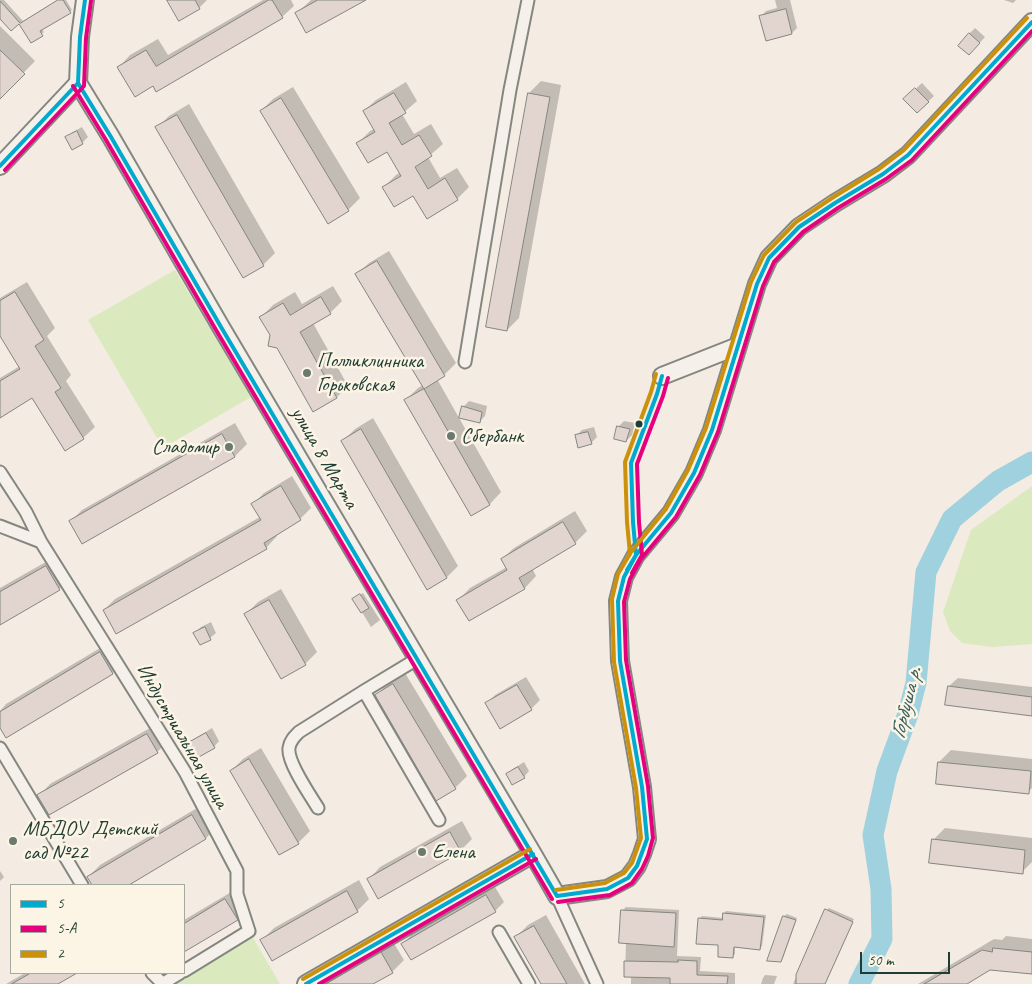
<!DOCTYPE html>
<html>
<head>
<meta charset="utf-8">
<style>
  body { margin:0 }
  #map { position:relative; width:1032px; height:984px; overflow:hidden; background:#f4ebe2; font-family:Caveat,sans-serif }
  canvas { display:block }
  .legend { position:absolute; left:10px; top:884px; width:175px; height:90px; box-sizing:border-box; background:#fcf5e5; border:1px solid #a4ab9e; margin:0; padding:6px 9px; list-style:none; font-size:15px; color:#1f3d34 }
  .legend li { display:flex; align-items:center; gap:10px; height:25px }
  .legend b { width:25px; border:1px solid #a4ab9e }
  .scale { position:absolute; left:860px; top:952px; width:90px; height:22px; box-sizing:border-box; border:2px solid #1f3d34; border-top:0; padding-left:6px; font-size:15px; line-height:18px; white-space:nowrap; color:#1f3d34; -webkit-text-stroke:4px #fcf5e5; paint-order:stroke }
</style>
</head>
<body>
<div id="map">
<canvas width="1032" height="984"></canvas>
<ul class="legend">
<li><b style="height:6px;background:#00a9ce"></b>5</li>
<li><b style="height:6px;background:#e5007d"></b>5-А</li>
<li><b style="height:6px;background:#cc910a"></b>2</li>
</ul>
<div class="scale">50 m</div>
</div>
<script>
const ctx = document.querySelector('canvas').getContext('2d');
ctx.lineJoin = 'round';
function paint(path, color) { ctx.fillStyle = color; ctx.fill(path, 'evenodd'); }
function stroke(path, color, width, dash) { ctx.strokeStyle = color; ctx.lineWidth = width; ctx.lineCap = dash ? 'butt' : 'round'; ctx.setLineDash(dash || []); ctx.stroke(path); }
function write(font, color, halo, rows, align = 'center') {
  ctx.font = font + ' Caveat,sans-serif'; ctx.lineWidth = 5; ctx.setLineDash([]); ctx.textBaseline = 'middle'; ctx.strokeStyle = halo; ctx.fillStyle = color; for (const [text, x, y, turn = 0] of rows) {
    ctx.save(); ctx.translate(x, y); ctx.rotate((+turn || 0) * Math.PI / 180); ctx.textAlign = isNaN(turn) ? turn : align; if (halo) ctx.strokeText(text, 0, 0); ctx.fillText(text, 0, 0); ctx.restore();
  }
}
const green = new Path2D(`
  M175,270L251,397L163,448L88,320Z
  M1032,486V644L992,647L962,643L950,631L943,612L971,530Z
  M249,931L280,984H163Z`);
const shadow = new Path2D(`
  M0,0H4L23,21L59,0H66L72,10L42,29L44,32L31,42L19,22L11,29L0,17Z
  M168,0H207L199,8L179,19Z
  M263,0H291L294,6L282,17L153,84L119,67L130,55L158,39L168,55Z
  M311,0H363L297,13Z
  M775,0H790L797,28L792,33L761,17L766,11L777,8Z
  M1004,0H1016L1013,3Z
  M0,26L35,61L0,97Z
  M975,28L985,37L975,48L969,34Z
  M541,81L561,85L519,318L507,330L529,93Z
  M406,82L417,101L402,114L414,134L431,124L443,144L428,157L440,178L457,168L469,187L457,199L413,194L384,187L396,175L401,172L387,150L358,143L370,131L374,129L364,111L376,100Z
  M922,83L934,96L917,112L905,99Z
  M293,87L360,198L348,210L261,111L273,99Z
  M189,104L275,253L263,265L157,128L169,116Z
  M82,127L88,137L82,143L67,137L73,132Z
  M389,251L456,363L444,375L437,379L501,492L490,504L472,514L406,400L418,388L423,385L357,274L369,263Z
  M27,282L55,328L47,336L71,375L66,381L95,427L83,438L33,397L0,417V378L20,366L0,334V298Z
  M333,286L342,301L330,313L313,323L348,386L337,397L271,335L261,317L273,305L295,292L302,304Z
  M469,401L487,406L485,416L479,422L463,407Z
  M373,418L458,566L447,577L343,441L355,429Z
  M624,421L635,423L632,435L626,441L616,438L619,426Z
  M235,423L247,444L235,456L82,543L70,522L82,510Z
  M594,427L597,437L591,443L576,436L582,430Z
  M292,476L311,508L300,519L276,534L277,536L266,548L104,610L115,599L260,517L253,504L264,493Z
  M575,511L587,531L575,543L532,568L536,576L525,588L469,620L458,600L470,588L507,567L502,559L514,548Z
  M58,555L71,577L59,589L0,623V588Z
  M281,589L317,652L305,664L246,614L258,602Z
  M363,593L380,620L371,627L354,599Z
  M211,622L216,633L210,638L201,644L195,633L201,627Z
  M112,641L124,661L113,673L6,736L0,725V711L6,704Z
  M405,673L467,776L455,788L377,695L388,683Z
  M526,677L540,700L531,709L500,727L487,704L495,695Z
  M958,678L1032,687V715L949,686Z
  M159,723L169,741L157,752L39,796L50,784Z
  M212,728L219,741L214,747L190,743L196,738Z
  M261,748L310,831L298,843L231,771L243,759Z
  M951,750L1032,759V788L1028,792L939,762Z
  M524,762L529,771L524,777L508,774L513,769Z
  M204,804L218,827L206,838L127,885H93L88,877L100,865Z
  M462,821L472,839L460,851L369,879L380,867Z
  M945,828L1032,838V862L1022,872L933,840Z
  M0,871L4,877L0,881Z
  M359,880L369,899L357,911L262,940L274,928Z
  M495,887L504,902L495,911L403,944L411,935Z
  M238,888L249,908L237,919L184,951V920Z
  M626,907L679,910L677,956L701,957L700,971L735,973V984H631V976H625L626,942L622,911Z
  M829,908L854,919L825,984H793L827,910Z
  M726,911L766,915L762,946L760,949L735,946V954L732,957L720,944L699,919L702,916L723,918L724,914Z
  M787,914L797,918L783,958L781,961L769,960L784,916Z
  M546,915L585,984H542L516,937L528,925Z
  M1006,936L1032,939V973L990,969L964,984H918L994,939L1002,940Z
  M393,942L404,960L392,972L370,984H318Z
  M25,973H74L55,984H6Z
  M765,975L777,976L774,984H761L763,978Z`);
const river = new Path2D(`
  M859,984L882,939L881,889L873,835L887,771L908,714L916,683L926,572L952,519L998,481L1032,462`);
const building = new Path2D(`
  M58,0H63L71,13L40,31L43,36L31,43L19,24L11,31L0,19V1L20,23Z
  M167,0H195L200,9L179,21Z
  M269,0H272L283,18L156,92L153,86L135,97L117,67L146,50L156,66Z
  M318,0H366L306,33L295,13Z
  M786,9L792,34L766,41L759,16Z
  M969,33L980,43L969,55L958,46Z
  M0,50L25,74L0,99Z
  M915,88L929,102L917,113L903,99Z
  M394,93L406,113L389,123L402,145L419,135L432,156L415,167L428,189L445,178L458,200L427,219L413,196L394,207L382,187L401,176L387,152L368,163L356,143L375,132L363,111Z
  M528,93L550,97L507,331L486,327Z
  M281,98L349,211L328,224L260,111Z
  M177,115L264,266L243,278L155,127Z
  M77,131L83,144L72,150L65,137Z
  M377,261L445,376L424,389L355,274Z
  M15,292L44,340L35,346L61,388L55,392L84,439L65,451L32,398L0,418V381L20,369L0,336V301Z
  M321,297L331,314L300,332L337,398L313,412L277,348L268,346L270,335L259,317L283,303L290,315Z
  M424,389L490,505L471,516L404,400Z
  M462,406L482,412L480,423L459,418Z
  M617,426L630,429L626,442L614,439Z
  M361,429L447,578L427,590L341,441Z
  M588,432L592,444L578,448L575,435Z
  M222,434L235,457L82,544L69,521Z
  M281,486L301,520L264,543L267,549L116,634L103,610L261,520L251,504Z
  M563,522L576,544L519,578L525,589L469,621L456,600L507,570L501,559Z
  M46,566L60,590L0,625V592Z
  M360,594L369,608L361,613L352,599Z
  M269,600L306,665L281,679L244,614Z
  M205,627L211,640L200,645L193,633Z
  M100,652L113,674L6,738L0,728V712Z
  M393,684L456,789L436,801L375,695Z
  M517,685L532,710L500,729L485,703Z
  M948,686L1032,697V716L945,705Z
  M206,733L215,748L197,758L188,743Z
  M147,734L158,753L49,815L37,795Z
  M249,759L299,844L279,855L230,771Z
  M938,762L1031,771L1029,794L936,784Z
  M518,767L525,778L512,785L506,774Z
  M192,815L206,839L129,885H92L87,877Z
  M450,832L461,852L378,899L367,879Z
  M932,839L1025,850L1023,874L929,863Z
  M347,891L358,912L272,961L260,940Z
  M486,895L496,912L411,960L401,944Z
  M225,899L238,920L184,952V924Z
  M825,909L853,922L825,984H796V975Z
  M621,910L676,913L674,947L619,943Z
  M723,913L764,917L760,950L734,947L733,958L718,957V945L696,944L698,918L722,920Z
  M783,916L796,920L781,962L767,961Z
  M534,926L567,984H541L514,937Z
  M993,948L1032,952V974L990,970L967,984H924L982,950L992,952Z
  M381,952L393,973L373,984H326Z
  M678,960L697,961V975L728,976L727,984H670V978L624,977V961L678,962Z
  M31,973H77L58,984H12Z`);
const street = new Path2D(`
  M465,362L510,90L528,0
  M0,472L26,512L41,542
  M0,526L41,542L185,772L237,871V894L249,931L184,971
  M364,691L439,820
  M0,748L82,885
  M318,808C310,795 287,762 289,748C290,741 294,737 299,732L364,691L417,659
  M557,896L597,984
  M499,932L529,984
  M152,973L163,984
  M162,984L180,973`);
const secondary = new Path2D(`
  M78,83L111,137L221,327L533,854L557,896L607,889L628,878L637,866L642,854L647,839L642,787L620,661L618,601L624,577L636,555L671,513L694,473L712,430L757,284L769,258L799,227L835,203L883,174L908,155L1032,22
  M0,166L78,83L80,37L85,0
  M662,376L738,346
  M306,984L533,854`);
const bus1 = new Path2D(`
  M78,83L111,137L221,327L557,896
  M0,166L78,83L80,37L85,0
  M627,570L636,555L633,522L631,463L657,394L662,376
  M557,896L607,889L628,878L637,866L647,839L642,787L620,661L618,601L624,577L636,555L671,513L694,473L712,430L757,284L769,258L799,227L835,203L883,174L908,155L1032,22
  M306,984L533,854`);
const bus2 = new Path2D(`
  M73,86L106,140L216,330L552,899
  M5,170L84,86L86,38L91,1
  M632,573L642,555L639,522L637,464L663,396L668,378
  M558,902L610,895L632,883L642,869L648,856L653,838L648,786L626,660L624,602L630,579L641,559L676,517L700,475L718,432L763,286L774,262L803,232L838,208L886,179L912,160L1032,31
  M319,984L536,859`);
const bus3 = new Path2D(`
  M622,567L630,554L627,522L625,462L651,392L656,374
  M556,890L605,883L624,873L632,863L641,838L636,788L614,662L612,599L618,574L631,552L666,509L688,470L706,428L751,282L764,255L796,222L832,198L879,169L904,150L1027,18
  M303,979L530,849`);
const markers = [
  [307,373,5,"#6a7a71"],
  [639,424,4.5,"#1f3d34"],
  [451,436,5,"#6a7a71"],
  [229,447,5,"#6a7a71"],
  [13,841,5,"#6a7a71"],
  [422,852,5,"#6a7a71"]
];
const poiNames = [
  ["Полликлинника",317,361],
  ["Горьковская",317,385],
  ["Сбербанк",461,436],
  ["Сладомир",219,447,"right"],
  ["МБДОУ Детский",23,829],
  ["сад №22",23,853],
  ["Елена",432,852]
];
const streetNames = [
  ["улица 8 Марта",324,458,60],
  ["Индустриальная улица",182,736,60]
];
const waterNames = [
  ["Горбуша р.",907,703,-76]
];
paint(green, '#dbe9be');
paint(shadow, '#0003');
stroke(river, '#a0d1de', 21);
paint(building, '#e2d4cf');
stroke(building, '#848680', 1);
stroke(street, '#848680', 15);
stroke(secondary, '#848680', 20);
stroke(street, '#f5f1ea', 11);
stroke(secondary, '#f5f1ea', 16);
stroke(bus1, '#00a9ce', 4);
stroke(bus2, '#e5007d', 4);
stroke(bus3, '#cc910a', 4);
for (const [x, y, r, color] of markers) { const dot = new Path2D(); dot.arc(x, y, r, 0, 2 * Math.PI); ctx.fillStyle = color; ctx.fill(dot); stroke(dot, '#fcf5e5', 2); }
write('21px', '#1f3d34', '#fcf5e5', poiNames, 'left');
write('21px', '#1f3d34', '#fcf5e5', streetNames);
write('italic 22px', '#365f5e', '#fcf5e5', waterNames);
</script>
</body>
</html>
